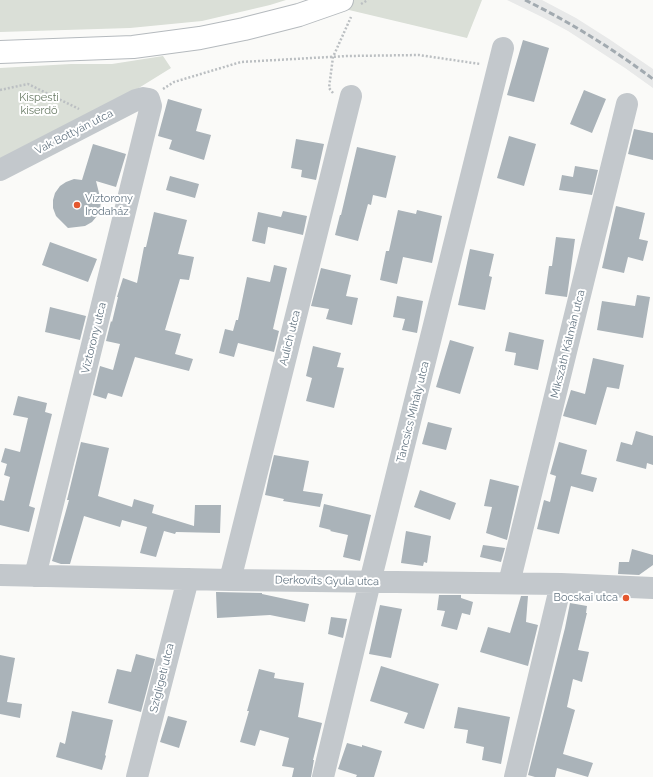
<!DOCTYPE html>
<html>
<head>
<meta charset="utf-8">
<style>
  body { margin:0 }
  canvas { display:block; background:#fafaf8 }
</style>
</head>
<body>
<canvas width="653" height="777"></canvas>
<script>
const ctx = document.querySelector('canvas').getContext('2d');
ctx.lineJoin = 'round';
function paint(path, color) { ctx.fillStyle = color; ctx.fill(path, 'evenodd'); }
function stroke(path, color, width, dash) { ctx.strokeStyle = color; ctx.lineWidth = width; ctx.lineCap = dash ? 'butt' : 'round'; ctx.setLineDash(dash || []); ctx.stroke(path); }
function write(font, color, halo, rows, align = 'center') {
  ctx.font = font + ' Raleway,sans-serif'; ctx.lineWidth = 4; ctx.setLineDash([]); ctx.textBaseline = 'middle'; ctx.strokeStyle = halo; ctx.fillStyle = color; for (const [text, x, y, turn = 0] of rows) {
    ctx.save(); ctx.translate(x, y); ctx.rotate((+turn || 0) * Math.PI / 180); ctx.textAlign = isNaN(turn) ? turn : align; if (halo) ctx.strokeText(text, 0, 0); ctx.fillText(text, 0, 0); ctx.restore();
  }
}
const built = new Path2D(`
  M507,0H542L576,18L609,39L653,69V88L625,68L568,31L542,17Z`);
const green = new Path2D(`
  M0,0H286L270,5L202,21L130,28L0,32Z
  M345,0H482L467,38L349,10Z
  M163,56L171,68L129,94L0,166V68L71,64H112Z`);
const building = new Path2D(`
  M523,40L549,48L534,102L507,95Z
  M584,90L606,99L592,133L570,124Z
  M168,99L202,109L196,131L211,135L204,160L169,149L172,140L158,136Z
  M634,129L653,133V160L628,154Z
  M509,136L536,144L524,186L497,178Z
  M296,139L324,144L316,180L301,177L302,170L291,168Z
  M93,144L126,154L116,187L96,181L101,201L100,209L97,216L92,222L85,226L68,228L56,216L53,208V200L55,193L60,186L66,182L74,179L82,180Z
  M357,147L396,156L386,198L373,195L371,205L368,204L358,241L335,235L340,215H341Z
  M575,166L598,170L592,195L559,190L562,175L573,177Z
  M170,176L199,184L195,198L166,190Z
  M616,206L645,213L639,239L648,241L643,261L628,257L624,273L602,268Z
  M398,210L416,214L417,210L442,216L432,263L403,257L397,284L380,280L386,251H389Z
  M283,211L307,216L303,235L268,227L265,244L252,241L258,212L281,217Z
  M154,212L187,220L178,254L194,257L189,280L180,279L165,330L181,334L175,354L193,359L189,371L135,357L122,397L108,393L106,399L93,395L100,366L113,370L120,344L106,341L111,321L112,322L118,297H117L123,278L137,283L144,247H146Z
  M556,237L575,239L567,297L545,294L549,266H552Z
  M50,242L97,259L88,282L42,265Z
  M470,249L494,254L489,276L492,277L485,310L458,305Z
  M274,265L287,268L273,329L279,331L274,352L238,343L234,357L219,353L225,329L233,331L236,320H238L247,277L270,282Z
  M321,268L351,275L346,296L358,298L352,325L326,319L329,309L311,306Z
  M637,295L650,297L643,338L597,330L602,301L635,306Z
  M397,296L423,301L417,333L402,330L405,319L393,317Z
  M50,307L86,316L80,340L45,332Z
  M509,332L544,340L538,370L514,365L516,353L505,351Z
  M450,340L474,347L460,394L436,387Z
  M313,346L341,353L337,367L344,368L334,408L306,401L312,378L306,376Z
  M593,358L624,365L619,389L607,387L596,425L563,416L571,390L585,394Z
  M18,396L47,403L45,412L52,414L29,506L35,508L29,532L0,525V500L4,501L10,477L4,475L7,464L1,462L5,448L20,452L28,418L13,415Z
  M428,422L452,428L446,450L422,444Z
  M636,431L653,436V465L647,463L646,469L616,461L621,442L632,445Z
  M81,442L109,448L98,496L132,507L134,499L154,505L152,513L194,526L195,505H221L220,533L176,532L175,534L164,531L156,557L140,553L147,527L122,520L120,527L84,516L70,564H61L52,561L69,500H67Z
  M559,442L587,450L581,474L597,478L593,492L571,486L559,534L537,529L544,500L550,502L556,476L550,474Z
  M274,455L309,461L303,491L323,494L320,507L283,501L284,499L265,495L269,476Z
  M490,479L519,486L507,540L486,533L492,507L484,506Z
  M420,490L456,503L450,520L414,507Z
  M324,504L371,515L360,561L343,557L348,535L330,531L331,530L319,527Z
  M406,531L431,536L427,563L424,562L423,566L401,563Z
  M483,545L505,548L501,562L480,557Z
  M632,549L653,555V565L639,575L618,574L619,562H629Z
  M216,592L262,593V594L309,604L305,622L270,615L217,618Z
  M439,595H461V598L473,602L470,615L462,613L457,630L441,626L445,611L437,610Z
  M521,596H528L526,622L538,625L528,666L480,652L488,627L510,633Z
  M570,603L587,606L586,613H587L578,650L589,652L582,682L573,679L567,707L575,710L563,754L593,763L588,777L557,768L555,777H535L528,775L565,628Z
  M380,605L402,609L391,658L369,654Z
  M331,617L347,619L343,638L328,634Z
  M136,654L155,659L141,712L108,703L117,669L131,672Z
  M0,655L15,658L7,702L22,704L20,718L0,714Z
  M381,666L439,684L424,729L404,723L408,713L370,701Z
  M259,669L275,673L274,678L304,683L298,717L322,723L313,760H314L311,777H292L294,768L282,766L289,738L260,730L255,746L240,742L249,711H247Z
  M458,707L510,717L501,764L482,760L484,747L466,743L468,730L454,728Z
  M72,711L113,720L105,755L106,756L102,770L56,757L60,742L65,744Z
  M168,716L187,721L179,748L160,742Z
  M347,743L362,747V745L382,751L374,777H356L357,775L338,769Z`);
const path = new Path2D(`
  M361,4L368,0
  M163,89L174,82L241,62L347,56L419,55L480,64
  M0,90L28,84L79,109
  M333,93L329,88L333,57L351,17`);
const minor = new Path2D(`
  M0,170L136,100L143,98L149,99L151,106L35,576
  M0,575L230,580L561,584L653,588
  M230,580L351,96
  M509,583L627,104
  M137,777L188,579
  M323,777L370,582L503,48
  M515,777L561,584`);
const major = new Path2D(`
  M0,52L133,47L200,38L244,29L299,15L342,0`);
const rail = new Path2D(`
  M525,0C570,22 613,49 653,79`);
const markers = [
  [77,205,4,"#e4572e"],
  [626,598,4,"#e4572e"]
];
const parkNames = [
  ["Kispesti",39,98],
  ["kiserdő",39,111]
];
const streetNames = [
  ["Vak Bottyán utca",74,132,-27],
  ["Víztorony utca",94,338,-76],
  ["Aulich utca",290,338,-76],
  ["Mikszáth Kálmán utca",568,344,-76],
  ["Táncsics Mihály utca",413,412,-76],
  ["Derkovits Gyula utca",327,581,1],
  ["Szigligeti utca",162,678,-76]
];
const poiNames = [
  ["Víztorony",85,199],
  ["Irodaház",85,212],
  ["Bocskai utca",618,598,"right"]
];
paint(built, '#e8e9e9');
paint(green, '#dadfd7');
paint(building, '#aab3b9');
stroke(major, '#b5babe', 24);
stroke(path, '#bbbfc2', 2.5, [2, 2]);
stroke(minor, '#c3c8cc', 22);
stroke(major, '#fff', 22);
stroke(rail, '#a2aab0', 3, [6, 3]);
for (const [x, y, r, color] of markers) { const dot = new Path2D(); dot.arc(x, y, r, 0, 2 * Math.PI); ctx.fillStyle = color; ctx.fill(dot); stroke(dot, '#fff', 1.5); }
write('11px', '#687a64', '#fff', parkNames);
write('11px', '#657683', '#fff', streetNames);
write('11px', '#657683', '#fff', poiNames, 'left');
</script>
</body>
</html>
